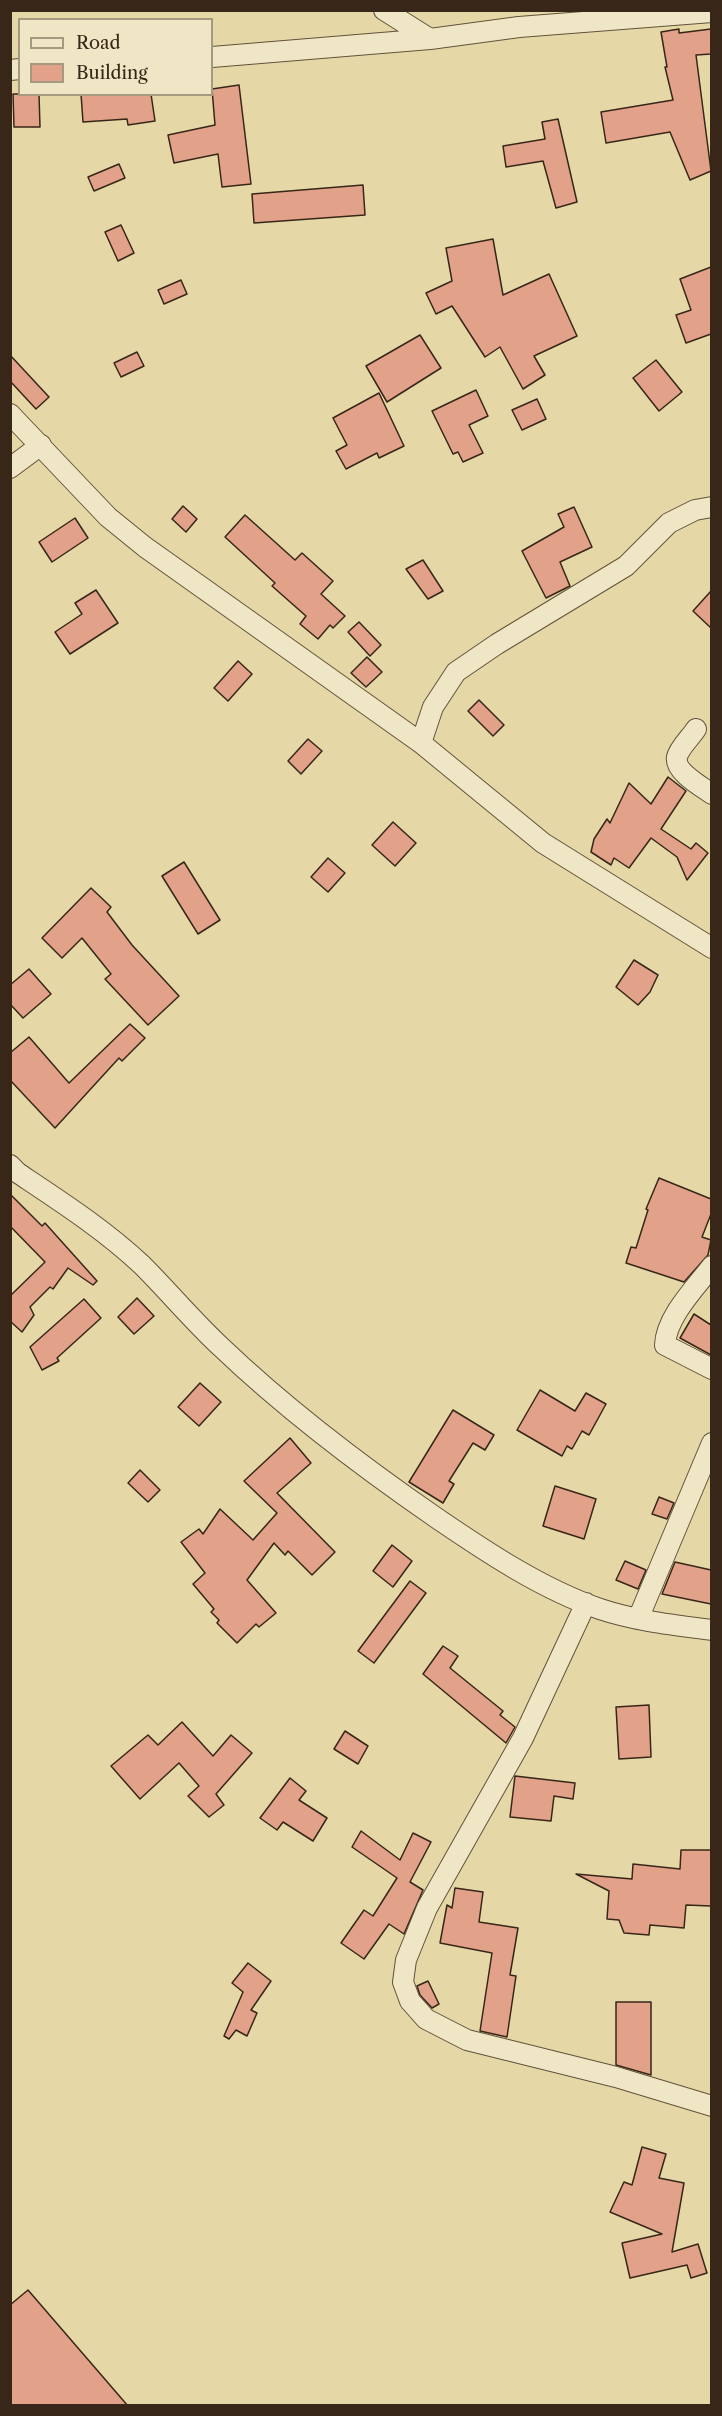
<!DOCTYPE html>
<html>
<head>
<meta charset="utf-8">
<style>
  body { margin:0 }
  #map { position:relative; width:722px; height:2416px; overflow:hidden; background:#e5d8a6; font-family:"Libre Caslon Text",serif }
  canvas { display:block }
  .frame { position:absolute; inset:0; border:12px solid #382618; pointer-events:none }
  .legend { position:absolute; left:18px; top:18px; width:195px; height:78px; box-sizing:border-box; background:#eee6c5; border:2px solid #a59980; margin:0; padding:8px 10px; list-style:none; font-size:18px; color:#382618 }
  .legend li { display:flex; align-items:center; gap:12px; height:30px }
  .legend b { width:30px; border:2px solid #a59980 }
</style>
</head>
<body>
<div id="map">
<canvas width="722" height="2416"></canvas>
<div class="frame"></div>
<ul class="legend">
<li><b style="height:8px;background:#eee6c5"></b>Road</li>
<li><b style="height:16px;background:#e1a289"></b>Building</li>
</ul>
</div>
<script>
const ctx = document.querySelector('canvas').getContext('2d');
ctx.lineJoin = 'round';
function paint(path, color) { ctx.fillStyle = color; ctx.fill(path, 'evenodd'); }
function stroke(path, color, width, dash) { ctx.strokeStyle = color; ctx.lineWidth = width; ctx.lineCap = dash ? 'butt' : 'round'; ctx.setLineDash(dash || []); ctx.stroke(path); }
const building = new Path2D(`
  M679,29V33L711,29V54L696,55L711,171L690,180L670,132L606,143L601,112L673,100L665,67H667L661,32Z
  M239,85L251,184L222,187L218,154L174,163L168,135L215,125L212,89Z
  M13,94H39L40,127H14Z
  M81,94H151L155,121L128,125L127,119L83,122Z
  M558,119L577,202L556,208L543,161L506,167L503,146L545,139L542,122Z
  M119,164L125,178L94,191L88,177Z
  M363,185L365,215L254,223L252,194Z
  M121,225L134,253L118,261L105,232Z
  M493,239L503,295L549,274L577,336L534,356L545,375L523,389L500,347L485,357L452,306L436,314L426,293L452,281L446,248Z
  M711,267V334L686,343L676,315L691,310L680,279Z
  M181,280L187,294L164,304L158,290Z
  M420,335L441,368L387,402L366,366Z
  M137,352L144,366L121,377L114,363Z
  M10,355L49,397L36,409L10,381Z
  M656,360L682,392L659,411L633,378Z
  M476,390L488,416L469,425L483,453L463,462L458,452L453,454L432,411Z
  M379,393L404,446L379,458L377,453L346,469L336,451L347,445L333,418Z
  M537,399L546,419L522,430L512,410Z
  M183,506L197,519L186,532L172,519Z
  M574,507L592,547L560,562L570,586L546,598L522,551L564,527L558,514Z
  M245,515L295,560L302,553L333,581L321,594L345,616L333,628L330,625L318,639L300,624L306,616L272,586L275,583L225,537Z
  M75,518L88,538L52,562L39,542Z
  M423,560L443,591L428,599L406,569Z
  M96,590L118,623L70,654L55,632L82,614L75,603Z
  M711,591V628L693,611Z
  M359,622L381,645L370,656L348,632Z
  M367,657L382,672L366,687L351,673Z
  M238,661L252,674L228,701L214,688Z
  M479,700L504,725L493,736L468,711Z
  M308,739L322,751L301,774L288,761Z
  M668,777L686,791L661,829L691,849L696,843L708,853L687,880L677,857L651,838L629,868L614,858L611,865L591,852L594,839L607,819L610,823L629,783L651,804Z
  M393,822L416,843L395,866L372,845Z
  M328,858L345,873L328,892L311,877Z
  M184,862L220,920L198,934L162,876Z
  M91,888L111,907L107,912L132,945L179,996L148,1025L105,979L111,974L82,938L62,958L42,938Z
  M634,960L658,975L650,992L638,1005L616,987Z
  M29,969L51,994L23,1018L10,1004V985Z
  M130,1024L145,1038L122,1061L119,1058L55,1128L10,1080V1053L29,1037L69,1083Z
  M659,1178L711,1199V1214L702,1237L711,1240L708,1255L684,1282L626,1263L631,1247L636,1248L648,1210L646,1209Z
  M10,1194L42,1226L45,1223L97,1281L93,1285L68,1268L53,1289L50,1287L30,1307L34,1315L22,1332L10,1321V1296L45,1262L10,1226Z
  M137,1298L154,1316L134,1334L118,1317Z
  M84,1299L101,1318L57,1358L59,1361L42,1370L30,1347Z
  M694,1314L711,1325V1355L680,1338Z
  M200,1383L221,1402L199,1426L178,1407Z
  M540,1390L575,1411L586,1393L606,1404L589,1435L582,1431L572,1449L567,1446L562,1456L517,1430Z
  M453,1410L494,1435L485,1450L473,1443L449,1481L454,1484L443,1503L409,1482Z
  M290,1438L311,1463L277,1493L335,1552L312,1575L288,1551L285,1555L274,1543L247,1580L276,1613L259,1627L256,1624L237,1643L217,1623L219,1620L211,1612L214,1609L193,1584L205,1573L181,1542L199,1529L203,1534L220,1509L253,1540L277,1513L244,1481Z
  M140,1470L160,1490L148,1502L128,1483Z
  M555,1486L596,1499L584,1539L543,1526Z
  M659,1497L674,1503L667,1519L652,1514Z
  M392,1545L412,1561L393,1587L373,1571Z
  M625,1561L646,1570L638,1589L616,1580Z
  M675,1562L711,1570V1604L662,1594Z
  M410,1581L426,1593L374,1663L358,1651Z
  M443,1646L458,1656L450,1668L503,1711L500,1715L515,1727L506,1743L423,1674Z
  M649,1705L651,1757L619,1759L616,1707Z
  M182,1722L213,1756L231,1735L252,1753L216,1794L224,1805L209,1817L188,1796L199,1786L179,1763L140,1799L111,1766L148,1735L158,1745Z
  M345,1731L368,1746L358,1764L334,1749Z
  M515,1776L575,1783L573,1799L554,1796L551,1821L510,1817Z
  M290,1778L306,1791L299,1800L327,1818L313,1841L283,1822L277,1830L260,1818Z
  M361,1831L400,1860L413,1833L431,1842L410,1882L423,1890L404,1934L389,1924L364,1959L341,1943L364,1910L373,1916L397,1878L352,1847Z
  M681,1850H711V1906L686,1905L684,1928L650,1925L649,1935L624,1933L619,1920L607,1919L609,1891L576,1874L632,1879L633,1864L680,1869Z
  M455,1888L483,1892L479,1922L518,1928L510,1975L516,1976L507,2037L480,2031L492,1953L440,1943L447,1905L452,1908Z
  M248,1963L271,1981L251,2010L257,2013L247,2036L236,2030L229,2039L224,2036L243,1992L232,1983Z
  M428,1981L439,2004L432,2008L420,1995L417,1986Z
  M616,2002H651V2075L616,2065Z
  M642,2147L666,2154L659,2178L684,2183L672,2252L698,2244L707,2273L691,2278L687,2265L630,2278L622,2243L662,2234L610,2212L624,2182L632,2185Z
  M28,2290L128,2406H10V2305Z`);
const street = new Path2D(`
  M384,10L430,39
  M212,57L430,39L519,27L712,12
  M10,70L20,69
  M10,414L108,517L145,547L421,743L543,843L712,948
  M10,468L41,445
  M696,729C691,737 679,748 677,757C674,771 702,787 712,794
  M421,743L433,707L456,672L497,644L626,566L669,523L695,510L712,507
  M10,1165L18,1173C60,1201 105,1230 142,1265C169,1292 193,1321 221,1347C288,1411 361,1466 438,1519C488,1553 542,1589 600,1609C636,1621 674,1625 712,1630
  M712,1266C696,1287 666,1317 665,1345L712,1369
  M586,1603L523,1738L427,1908L406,1960L403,1982L410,2001L426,2019L467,2040L616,2077L712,2106
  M638,1619L712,1443`);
paint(building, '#e1a289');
stroke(building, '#382618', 1.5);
stroke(street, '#63523c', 22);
stroke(street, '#eee6c5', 20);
</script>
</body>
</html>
